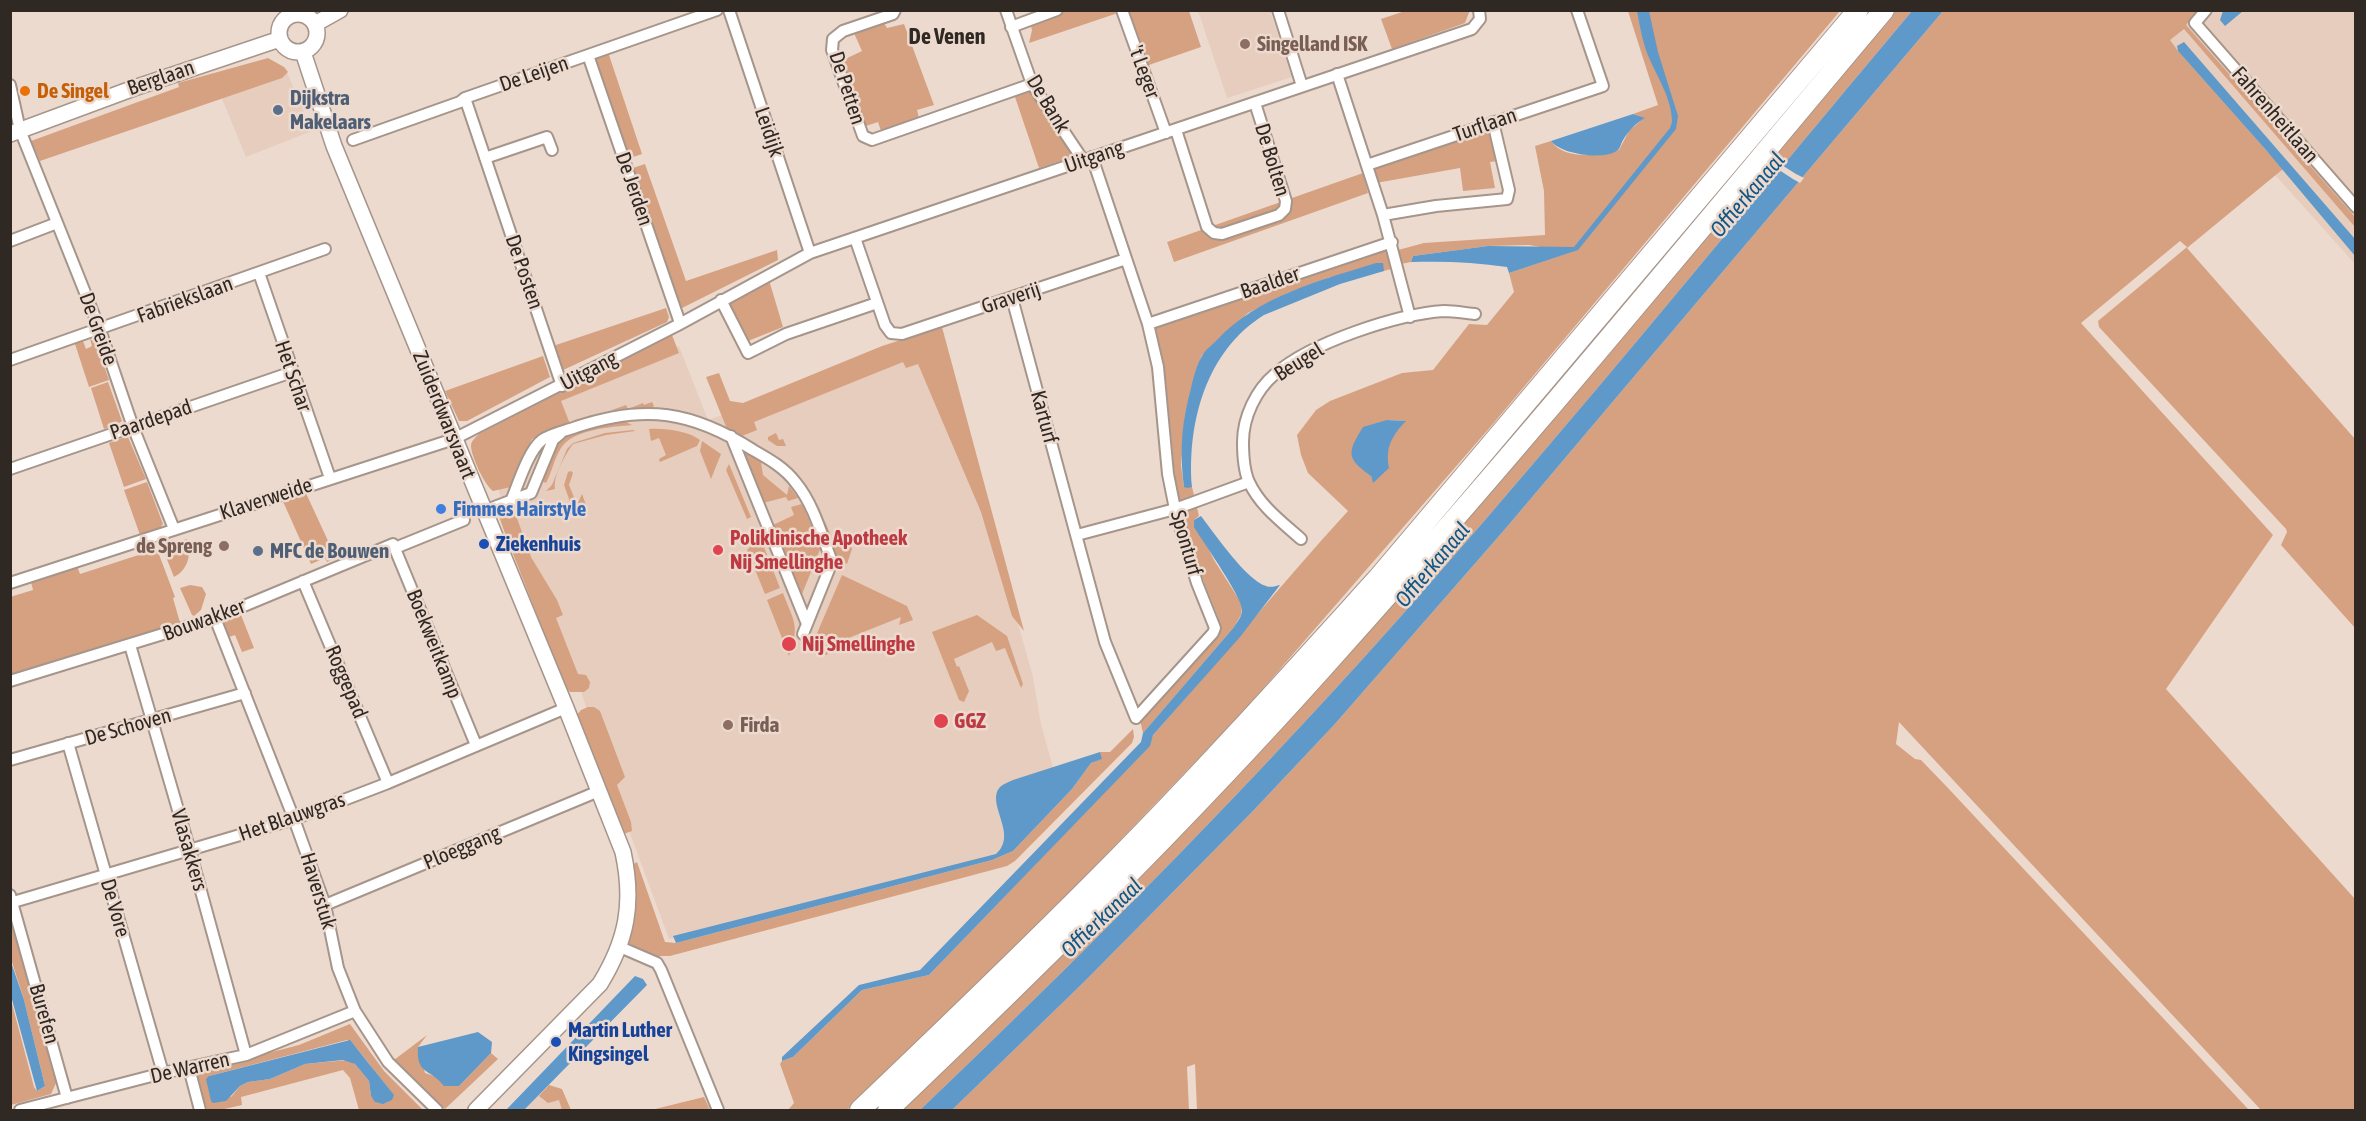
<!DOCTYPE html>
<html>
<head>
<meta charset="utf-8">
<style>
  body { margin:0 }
  #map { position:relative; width:2366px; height:1121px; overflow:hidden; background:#eddacf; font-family:"Asap Condensed",sans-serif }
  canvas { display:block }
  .frame { position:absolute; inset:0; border:12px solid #2f2823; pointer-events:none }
</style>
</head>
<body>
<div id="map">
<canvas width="2366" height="1121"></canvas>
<div class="frame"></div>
</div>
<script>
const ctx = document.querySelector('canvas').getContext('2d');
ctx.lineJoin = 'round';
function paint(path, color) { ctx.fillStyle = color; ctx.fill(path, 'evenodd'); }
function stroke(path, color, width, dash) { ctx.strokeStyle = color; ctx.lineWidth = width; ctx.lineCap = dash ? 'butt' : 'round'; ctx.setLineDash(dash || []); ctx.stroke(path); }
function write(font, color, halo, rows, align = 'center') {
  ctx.font = font + ' "Asap Condensed",sans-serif'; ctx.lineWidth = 5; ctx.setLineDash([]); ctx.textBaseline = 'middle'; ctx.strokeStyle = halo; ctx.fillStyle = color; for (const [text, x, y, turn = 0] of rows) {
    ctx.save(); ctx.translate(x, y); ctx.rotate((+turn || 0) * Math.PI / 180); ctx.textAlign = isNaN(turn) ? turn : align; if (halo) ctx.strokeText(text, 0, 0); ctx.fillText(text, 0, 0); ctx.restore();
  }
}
const built = new Path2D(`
  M1198,11H1270L1292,77L1227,98Z
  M2128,11H2355V264Z
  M286,70L312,131L246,157L220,94Z
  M679,346L708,420L912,347L992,530L1033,677L1041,724L1059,789L996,855L669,939L611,782L574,671L518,547L497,486L562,396Z
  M538,1087L561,1095L567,1110H516Z`);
const green = new Path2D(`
  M1107,10L1118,13L1029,43L1032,30L1030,22L1063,11Z
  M1470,10L1465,23L1392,49L1381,19L1405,11Z
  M1127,11H1189L1201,47L1146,66Z
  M1628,11H1840L1492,425L1241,714L1033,931L847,1110H788L794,1103L780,1064L782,1061L793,1057L862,990L929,975L1149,746L1153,735C1219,661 1281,584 1348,511L1308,473L1301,455L1297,435L1316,410L1330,401L1402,373L1433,370L1469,324L1487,325L1514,292L1509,273L1571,252L1529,245L1488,246L1413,256L1411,262L1401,264L1398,250L1424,243L1545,235L1544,191L1535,146L1551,141C1565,161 1599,155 1619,150L1629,131L1644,118L1633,114L1658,105ZM1387,420L1405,421L1390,440L1387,454L1373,482L1371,476Z
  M1895,11H1912C1748,206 1587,405 1418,597C1260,776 1092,946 920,1110H901L964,1052L1055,959L1761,166Z
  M1943,11H2198L2186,25L2355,217V227L2184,29L2170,40L2178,51L2283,169L2187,248L2355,439V628L2281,545L2287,532L2286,529L2099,327L2098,321L2187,247L2180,241L2081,323L2273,535L2166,689L2355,899V1110H2261L1899,722L1896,744L1915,759L1921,760L1948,788L2249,1110H1197L1195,1064L1187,1067L1189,1110H952L1084,982L1252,812L1334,725L1506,528Z
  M883,21L887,28L904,24L934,105L917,110L919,118L881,131L878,122L863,127L839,62L862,51L854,33Z
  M608,52L642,154L627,159L594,57Z
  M268,58L284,67L288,72L282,78L40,161L31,141L179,87L178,83Z
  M1029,89L1075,156L1039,168L1014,94Z
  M1490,127L1498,161L1490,162L1495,188L1463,191L1460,168L1376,183L1371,168Z
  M645,164L686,281L777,250L778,260L678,310L630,169Z
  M1363,173L1368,193L1174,262L1167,242Z
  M1384,248L1390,250L1394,268L1384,271L1330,277L1288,293L1248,313L1202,355L1196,370L1185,414L1181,465L1184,487H1192L1199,516L1194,520L1214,560L1240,601L1242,607L1241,615L1234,627L1143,733L1140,720L1219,632L1218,617L1204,582L1175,496L1176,488L1166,383L1158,345L1153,332L1157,327Z
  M769,280L783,327L748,341L729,302Z
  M666,308L669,317L667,322L561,371L553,346Z
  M942,327L1024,631L1012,616L981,512L918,364L906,368L903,362L754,422L757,430L742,436L727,429L706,377L719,373L730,401L743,403L882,346Z
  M672,335L679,353L561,401L570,424L532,439L511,487L493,491C485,486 471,456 471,446C471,441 475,438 479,434Z
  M90,339L96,343L109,380L89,387L75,344L83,341L86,349L92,346Z
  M543,356L550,377L467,421H459L445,391Z
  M108,382L122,421L118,424L104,429L91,388Z
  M652,402L654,406L651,409L612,410L626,405L628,409L643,403L644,405Z
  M626,422L632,425C611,427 573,429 561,448C554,459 552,472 546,483L542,481C547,469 550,452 559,442C571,429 609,423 626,422Z
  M649,429C666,428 688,431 700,440L697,446L660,462L659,459L666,455L659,438L651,441Z
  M633,430L635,431L606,435L573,444C565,455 553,476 555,489L546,491L552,485L567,449L573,443L605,433Z
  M776,433L779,440L783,439L786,446H777L768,440V437Z
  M125,437H128L146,479L124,487L109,443Z
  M702,441L721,454L711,479L700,451Z
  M741,449L761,462L763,475L787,495L789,486L798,498L788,501L786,497L763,503Z
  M729,464L751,517L747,519L726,470Z
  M571,471L573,473L569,485L577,505L582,494L586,505L573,510L564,485L568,472Z
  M147,482L163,524L159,529L140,535L124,490Z
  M304,489L336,558L327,562L325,558L311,564L281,497Z
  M802,504L821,547L802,594L773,525L794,515L791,507Z
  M514,510L531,557L557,600L563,615L556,618L578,674L586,675L590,682L589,688L584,692H570L565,687L503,528L499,516Z
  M825,522L835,545L849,540L852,549L847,564L835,557L823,523Z
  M187,539C192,554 188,570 174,577L162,547Z
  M756,541L762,542L780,588L765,594L747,550Z
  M157,549L175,597L173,598L181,626L11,676L10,597L33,590L31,582L77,566L80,574Z
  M842,575L907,606L913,620L899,625L901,617L831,645L827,655H824L815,638Z
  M190,585L202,587L206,594L201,610L194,616L192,615L180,588Z
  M783,593C794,622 800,625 789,656L767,600Z
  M241,615L254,648L242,652L235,635L229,637L223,623Z
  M977,615L1007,636L1023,684L1021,688L1005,648L996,651L992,642L954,659L957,667L959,666L969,691L964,702L959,700L932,632Z
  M588,707H594L600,711L625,777L617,785L631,822L632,831L621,835L576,716L581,710Z
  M1133,729L1134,737L1132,743L1015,861L1007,866L670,956H656L626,942C636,916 636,893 632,865L637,862L665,942L676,943L992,860L1013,851L1072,789L1091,763L1101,759L1100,752H1110Z
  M11,920L56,1083L51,1094L11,1105L10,996L34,1087L37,1091L45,1086L24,1000L11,959Z
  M350,1024L384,1071L423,1110H359L350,1078L343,1070L241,1097L242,1105L220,1110H207L195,1072L299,1045ZM347,1040C356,1044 380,1079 389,1089L388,1102L378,1103L371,1096L369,1081L355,1064L348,1060L305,1064L270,1079L248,1082L240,1086L231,1097L209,1076Z
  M427,1035L418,1047L425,1073L437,1077L445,1086H459L491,1053L498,1059L445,1109L394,1060Z
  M549,1085L562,1089L571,1110H562L559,1100L548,1103L539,1096Z
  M704,1097L710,1110H651Z`);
const water = new Path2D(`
  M1637,11H1649L1658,52L1678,116L1676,129L1578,250L1509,273L1507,267C1475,262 1444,261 1411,262L1413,256L1488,246L1574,247L1670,128L1672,122C1672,100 1659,80 1650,60C1643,45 1640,27 1637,11Z
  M1912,11H1943L1506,528L1334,725L1252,812L1084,982L952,1110H920C1092,946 1260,776 1418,597C1587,405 1748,206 1912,11Z
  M2223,11V10L2243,11L2225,26L2220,20Z
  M2184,42L2355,239V256L2266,150L2178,51L2177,46Z
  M1633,114L1645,118C1635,124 1628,131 1622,142C1621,144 1620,148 1618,150C1604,161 1560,154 1551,141Z
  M1376,263H1383L1384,271L1340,284L1264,315C1206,351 1187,423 1192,487L1187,488L1184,487C1180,457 1181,429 1188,400C1192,386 1194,369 1202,356C1205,350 1212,345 1217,340C1258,296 1321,280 1376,263Z
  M1387,420L1406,421C1392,436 1385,447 1389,468L1373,483L1371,476C1346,458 1347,453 1363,427Z
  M1201,516C1215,534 1246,580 1266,586C1270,588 1276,586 1280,585L1240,637L1153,735L1150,746L929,975L862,990L793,1057L782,1061V1057L859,985L920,970L1141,742L1143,733L1234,627C1237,622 1242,617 1242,610C1243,598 1203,542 1194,527V520Z
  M1100,752L1102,759L1091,763L1072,789L1013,851L992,860L676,943L673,936L996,854C1019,834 985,804 1000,787C1003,784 1009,782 1013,780Z
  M10,959L24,1000L45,1086L37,1091L11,996Z
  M635,976L643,979L647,985L524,1110H506Z
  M478,1032L492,1042L491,1053L459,1086H444C430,1068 416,1075 418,1047Z
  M350,1040L394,1095L392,1100L383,1104L375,1102L371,1096L369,1081L355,1064L343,1060L305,1064L270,1079L248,1082L240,1086L226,1101L213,1103L211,1101L206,1079L209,1076Z`);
const pier = new Path2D(`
  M1780,164L1796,174L1804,178L1800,183L1793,179L1776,168Z`);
const street = new Path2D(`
  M729,10L810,253
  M895,10L893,14L843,31L833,39L832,50L863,136L872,140L1032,84
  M1006,10L1032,84L1083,160
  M1122,10L1166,133
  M1278,10L1302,86
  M2206,10L2195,23L2356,207
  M1011,27L1057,10
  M588,55L680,323
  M1337,74L1383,215
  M10,85L20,130L100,330L133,427L174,529
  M465,98L562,386
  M1176,130L1207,227L1214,233L1222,234L1279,215L1285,209L1286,201L1255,103
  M353,140L460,102L465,98L717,10
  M485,158L547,137L552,150
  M1367,165L1603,86L1577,10
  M855,238L885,325L891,333L902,334L1126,259
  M10,241L57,223
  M259,273L330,478
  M1012,298L1105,642L1136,718L1213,633L1215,628L1197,583L1175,509L1168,474L1158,367L1148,324L1092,157
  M721,300L748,353L786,334L877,303
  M1410,317L1383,215L1436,206L1507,199L1509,190L1493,122
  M1148,324L1392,242
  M10,360L325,249
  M731,436L807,624
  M10,469L292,372
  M511,501C518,485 528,451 542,440C550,434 565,431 576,427C645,404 692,411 753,450C769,459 785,468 796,483C814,505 822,536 832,562L803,634
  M484,511L531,493L553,440L560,434
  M1077,535L1175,509L1249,482
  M1301,539C1282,522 1260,506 1249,482C1244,471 1243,454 1243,442C1243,417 1256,390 1275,374C1310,343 1397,314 1444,311C1454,311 1465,313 1475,314
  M395,548L464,520
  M303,581L388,783
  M10,583L454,439L676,326L810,253L1472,29L1480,19L1479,10
  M215,618L294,819L325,905L338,968L355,1011L388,1062L437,1110
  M130,645L190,851L246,1055
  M10,681L215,618L393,544L476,745
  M68,743L163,1073
  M10,760L245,693
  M10,895L67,1098
  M10,903L294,819L388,783L566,708
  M325,905L599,791
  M620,947L657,963L661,970L718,1110
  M189,1068L200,1110
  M20,1110L163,1073L246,1055L355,1011`);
const secondary = new Path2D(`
  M279 33a19 19 0 1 1 38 0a19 19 0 1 1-38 0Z
  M315,24L340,10
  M303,52L334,146L566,708L623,852C634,903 627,940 600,984L476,1110
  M10,134L134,88L280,39`);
const highway = new Path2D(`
  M860,1110C946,1028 1032,945 1116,860C1206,769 1292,673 1378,578L1858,10
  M888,1110C1037,968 1184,823 1322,669C1515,455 1698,231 1884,10`);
const markers = [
  [1245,44,6,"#8d6e63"],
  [25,91,6,"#e8710a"],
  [278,110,6,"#5c6f8a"],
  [441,509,6,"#3f7fe0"],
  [484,544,6,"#1a4fb4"],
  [224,546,6,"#8d6e63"],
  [718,550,6,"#e0444e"],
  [258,551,6,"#5c6f8a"],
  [789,644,8,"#e0444e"],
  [941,721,8,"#e0444e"],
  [728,725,6,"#8d6e63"],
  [556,1042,6,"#1a4fb4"]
];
const educationNames = [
  ["Singelland ISK",1257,44],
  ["de Spreng",212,546,"right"],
  ["Firda",740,725]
];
const streetNames = [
  ["'t Leger",1144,72,70],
  ["De Leijen",534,74,-19],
  ["Berglaan",161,78,-19],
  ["De Petten",847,88,72],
  ["De Bank",1048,104,59],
  ["Fahrenheitlaan",2275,115,49],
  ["Turflaan",1485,125,-19],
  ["Leidijk",769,132,71],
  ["Uitgang",1094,157,-19],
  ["De Bolten",1272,160,73],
  ["De Jerden",634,189,71],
  ["De Posten",524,272,71],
  ["Baalder",1270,283,-19],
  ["Graverij",1011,298,-18],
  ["Fabriekslaan",185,300,-20],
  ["De Greide",98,329,70],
  ["Beugel",1299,362,-32],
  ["Uitgang",589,371,-28],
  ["Het Schar",293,376,71],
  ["Zuiderdwarsvaart",444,415,68],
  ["Karturf",1044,417,75],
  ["Paardepad",151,420,-19],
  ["Klaverweide",266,499,-18],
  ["Sponturf",1186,543,74],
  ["Bouwakker",204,620,-20],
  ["Boekweitkamp",434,644,68],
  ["Roggepad",346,682,67],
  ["De Schoven",128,727,-16],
  ["Het Blauwgras",292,817,-19],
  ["Ploeggang",462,848,-23],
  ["Vlasakkers",189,850,74],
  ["Haverstuk",318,891,73],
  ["De Vore",115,908,74],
  ["Burefen",44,1014,74],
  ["De Warren",190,1068,-13]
];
const foodNames = [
  ["De Singel",37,91]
];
const serviceNames = [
  ["Dijkstra",290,98],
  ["Makelaars",290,122],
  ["MFC de Bouwen",270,551]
];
const shopNames = [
  ["Fimmes Hairstyle",453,509]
];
const healthNames = [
  ["Poliklinische Apotheek",730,538],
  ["Nij Smellinghe",730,562],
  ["Nij Smellinghe",802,644],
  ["GGZ",954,721]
];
const transitNames = [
  ["Ziekenhuis",496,544],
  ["Martin Luther",568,1030],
  ["Kingsingel",568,1054]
];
const neighbourhoodNames = [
  ["De Venen",947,37]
];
const waterNames = [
  ["Offierkanaal",1748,195,-50],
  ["Offierkanaal",1433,565,-50],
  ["Offierkanaal",1102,918,-44]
];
paint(built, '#e7cdbd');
paint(green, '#d6a180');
paint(water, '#5e99ca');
paint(pier, '#eddacf');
stroke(street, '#a6958a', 14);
stroke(secondary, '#a6958a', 18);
stroke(highway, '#a6958a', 22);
stroke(street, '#fff', 10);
stroke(secondary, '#fff', 15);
stroke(highway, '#fff', 20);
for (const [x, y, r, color] of markers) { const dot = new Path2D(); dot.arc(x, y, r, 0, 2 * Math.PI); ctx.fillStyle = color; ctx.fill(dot); stroke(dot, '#eddacf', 2); }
write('bold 21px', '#785e54', '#eddacf', educationNames, 'left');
write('21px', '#2f2823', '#eddacf', streetNames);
write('bold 21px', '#c56008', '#eddacf', foodNames, 'left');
write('bold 21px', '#4e5e75', '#eddacf', serviceNames, 'left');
write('bold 21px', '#366cbe', '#eddacf', shopNames, 'left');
write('bold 21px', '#be3a42', '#eddacf', healthNames, 'left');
write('bold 21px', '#164399', '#eddacf', transitNames, 'left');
write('bold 22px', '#2f2823', '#eddacf', neighbourhoodNames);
write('italic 22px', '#115685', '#eddacf', waterNames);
</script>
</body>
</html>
